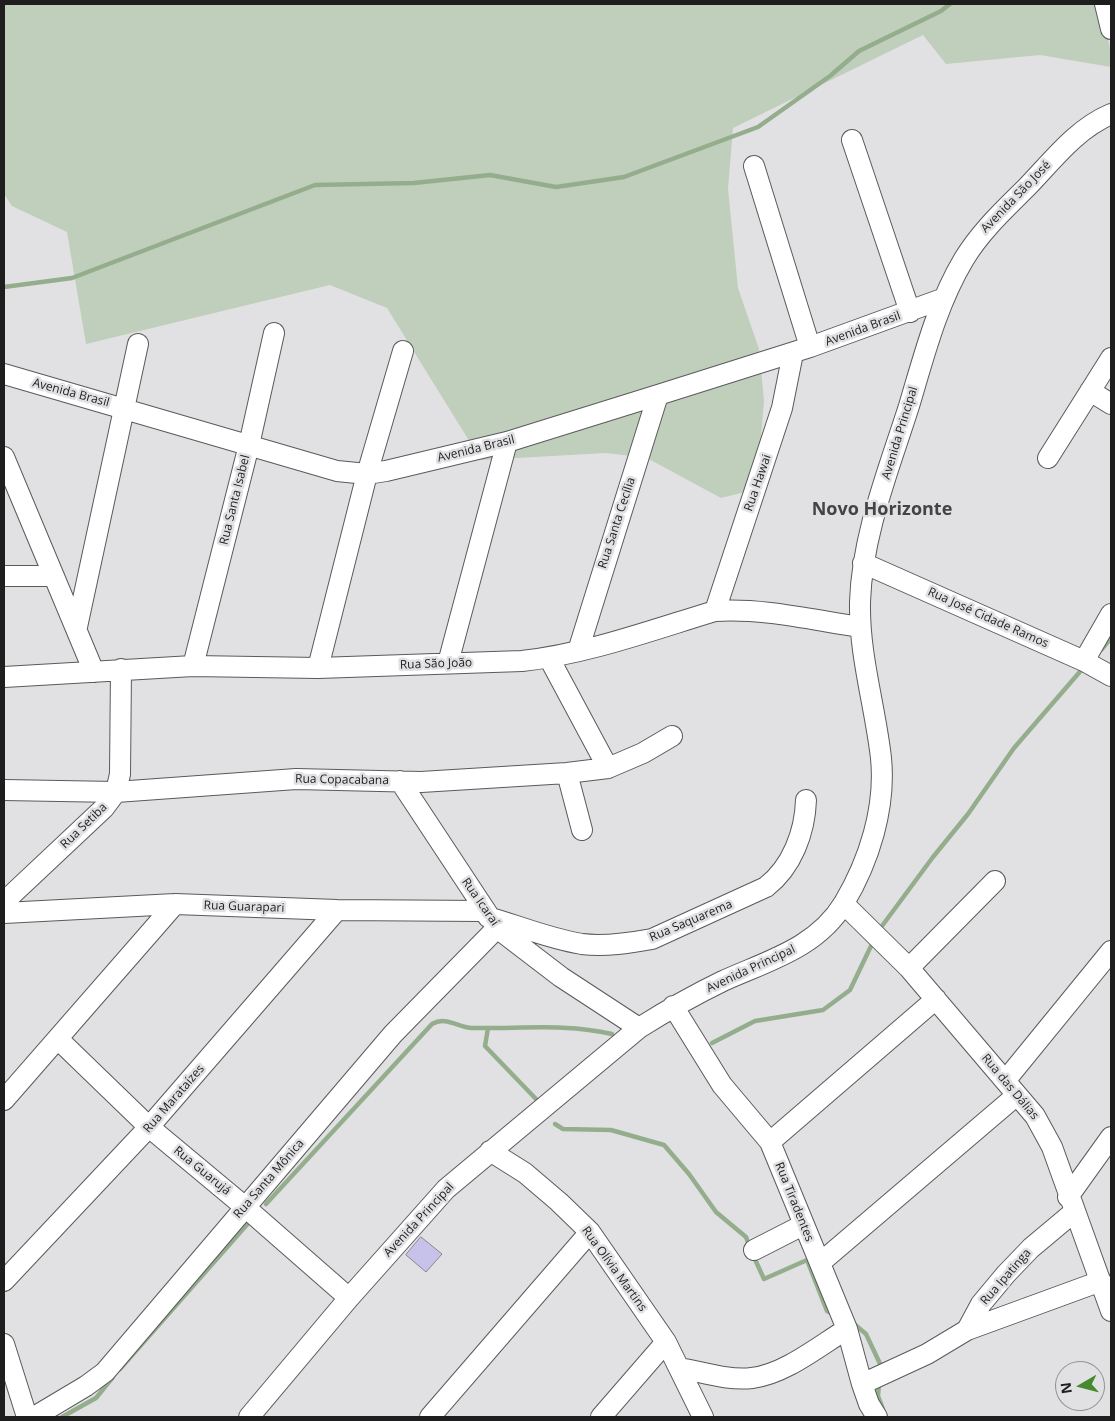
<!DOCTYPE html>
<html>
<head>
<meta charset="utf-8">
<style>
  body { margin:0 }
  #map { position:relative; width:1115px; height:1421px; overflow:hidden; background:#e1e1e4; font-family:"Open Sans",sans-serif }
  canvas { display:block }
  .frame { position:absolute; inset:0; border:5px solid #1e1e1f; pointer-events:none }
  .north { position:absolute; left:1055px; top:1361px; width:50px; height:50px; box-sizing:border-box; background:#e1e1e4; border:1px solid #939395; border-radius:50%; rotate:262deg; font-size:14px; font-weight:700; line-height:20px; text-align:center; color:#1e1e1f }
  .north::after { content:''; display:block; margin:auto; width:18px; height:22px; background:#458a2f; clip-path:polygon(50% 0,100% 100%,50% 72%,0 100%) }
</style>
</head>
<body>
<div id="map">
<canvas width="1115" height="1421"></canvas>
<div class="frame"></div>
<div class="north">N</div>
</div>
<script>
const ctx = document.querySelector('canvas').getContext('2d');
ctx.lineJoin = 'round';
function paint(path, color) { ctx.fillStyle = color; ctx.fill(path, 'evenodd'); }
function stroke(path, color, width, dash) { ctx.strokeStyle = color; ctx.lineWidth = width; ctx.lineCap = dash ? 'butt' : 'round'; ctx.setLineDash(dash || []); ctx.stroke(path); }
function write(font, color, halo, rows, align = 'center') {
  ctx.font = font + ' "Open Sans",sans-serif'; ctx.lineWidth = 5; ctx.setLineDash([]); ctx.textBaseline = 'middle'; ctx.strokeStyle = halo; ctx.fillStyle = color; for (const [text, x, y, turn = 0] of rows) {
    ctx.save(); ctx.translate(x, y); ctx.rotate((+turn || 0) * Math.PI / 180); ctx.textAlign = isNaN(turn) ? turn : align; if (halo) ctx.strokeText(text, 0, 0); ctx.fillText(text, 0, 0); ctx.restore();
  }
}
const green = new Path2D(`
  M4,4H1101L1111,53V67L1040,55L946,64L923,35L733,128L728,189L738,288L759,349L764,401L759,459L749,491L721,498L647,458L606,453L481,460L387,308L330,285L86,344L67,232L12,206L4,194Z`);
const stream = new Path2D(`
  M4,287L72,278L315,185L414,183L490,175L556,187L624,177L758,127L830,76L859,51L941,11L950,4
  M1102,649L1111,638
  M882,926L933,857L968,814L1014,748L1084,667
  M488,1028L485,1046L536,1099
  M712,1043L755,1021L823,1010L850,990L871,946
  M555,1124L563,1129L611,1130L664,1145L689,1174L716,1212L746,1237L750,1248
  M266,1204L432,1024C446,1016 457,1027 472,1028C520,1029 565,1023 612,1034
  M753,1255L764,1279L807,1260L827,1311L835,1315
  M853,1323L866,1334L882,1368
  M120,1369L251,1220
  M879,1383L878,1396L883,1409
  M62,1417L96,1398L113,1377`);
const building = new Path2D(`
  M421,1237L442,1254L426,1272L406,1255Z`);
const minor = new Path2D(`
  M1105,4L1111,29
  M852,140L910,312
  M754,166L810,347
  M4,374L337,471L367,474L386,471L507,442L658,395L810,347L942,299
  M1090,391L1111,404
  M4,457L94,672
  M1048,458L1111,358
  M863,563L1084,661L1111,676
  M4,576H54
  M715,611L782,408L793,353
  M77,627L138,344
  M578,651L658,395
  M549,658L608,768
  M1084,661L1111,614
  M448,663L507,442
  M193,666L249,445L274,333
  M318,668L367,474L403,351
  M4,677L193,666L318,668L522,661C587,654 652,630 715,611C764,608 812,620 860,627
  M567,773L582,830
  M400,781L497,928L561,977L639,1028
  M4,790L116,792L296,779L421,782L567,773L608,768L643,753L672,736
  M4,902L104,808L116,792L120,774L121,669
  M844,904L909,968L1035,1116L1052,1147L1111,1311
  M4,913L175,904L337,910L484,911
  M488,917C519,926 550,939 582,944C605,947 630,943 652,939L766,887C792,867 805,832 806,800
  M909,968L995,881
  M673,1006L722,1085L770,1142L847,1329L862,1384L869,1404L877,1417
  M59,1040L149,1127L245,1207L349,1298
  M1005,1081L1111,951
  M4,1100L175,904
  M770,1142L936,999
  M490,1151L525,1173L559,1202L590,1232L666,1342L703,1417
  M1068,1197L1111,1137
  M754,1250L803,1225
  M820,1263L1017,1095
  M4,1281L149,1127L337,910
  M967,1330L1101,1281
  M4,1344L27,1417
  M680,1368C702,1372 729,1381 752,1378C785,1374 819,1346 847,1329
  M862,1384L927,1354L967,1330L981,1304L1006,1274L1031,1248L1074,1212
  M34,1417L86,1386L105,1372L393,1034L497,928
  M249,1417L349,1298L446,1189L639,1028C666,1011 694,995 723,981C767,961 817,948 844,903C869,861 886,808 881,758C875,705 859,656 860,602C862,535 889,469 909,406C924,356 937,304 964,259C981,231 1004,210 1027,187C1053,160 1076,129 1111,114
  M430,1417L590,1232
  M601,1417L666,1342`);
const streetNames = [
  ["Avenida São José",1016,197,-46],
  ["Avenida Brasil",863,329,-20],
  ["Avenida Brasil",71,393,15],
  ["Avenida Principal",900,433,-73],
  ["Avenida Brasil",476,449,-14],
  ["Rua Hawai",758,483,-71],
  ["Rua Santa Isabel",235,500,-76],
  ["Rua Santa Cecília",617,523,-72],
  ["Rua José Cidade Ramos",988,618,24],
  ["Rua São João",436,664,-2],
  ["Rua Copacabana",342,780,1],
  ["Rua Setiba",84,826,-44],
  ["Rua Icaraí",480,902,55],
  ["Rua Guarapari",244,907,2],
  ["Rua Saquarema",691,921,-23],
  ["Avenida Principal",751,969,-25],
  ["Rua das Dálias",1010,1087,50],
  ["Rua Marataízes",174,1099,-49],
  ["Rua Guarujá",202,1171,39],
  ["Rua Santa Mônica",269,1179,-49],
  ["Rua Tiradentes",794,1202,68],
  ["Avenida Principal",419,1220,-47],
  ["Rua Olívia Martins",614,1269,54],
  ["Rua Ipatinga",1006,1277,-49]
];
const districtNames = [
  ["Novo Horizonte",882,510]
];
paint(green, '#bfcfbb');
stroke(stream, '#94ae8d', 4.5);
paint(building, '#c7c2e9');
stroke(building, '#87878a', 1);
stroke(minor, '#5a5a5c', 22);
stroke(minor, '#fff', 20);
write('12px', '#1e1e1f', '#e1e1e4', streetNames);
write('bold 18px', '#444446', '#e1e1e4', districtNames);
</script>
</body>
</html>
